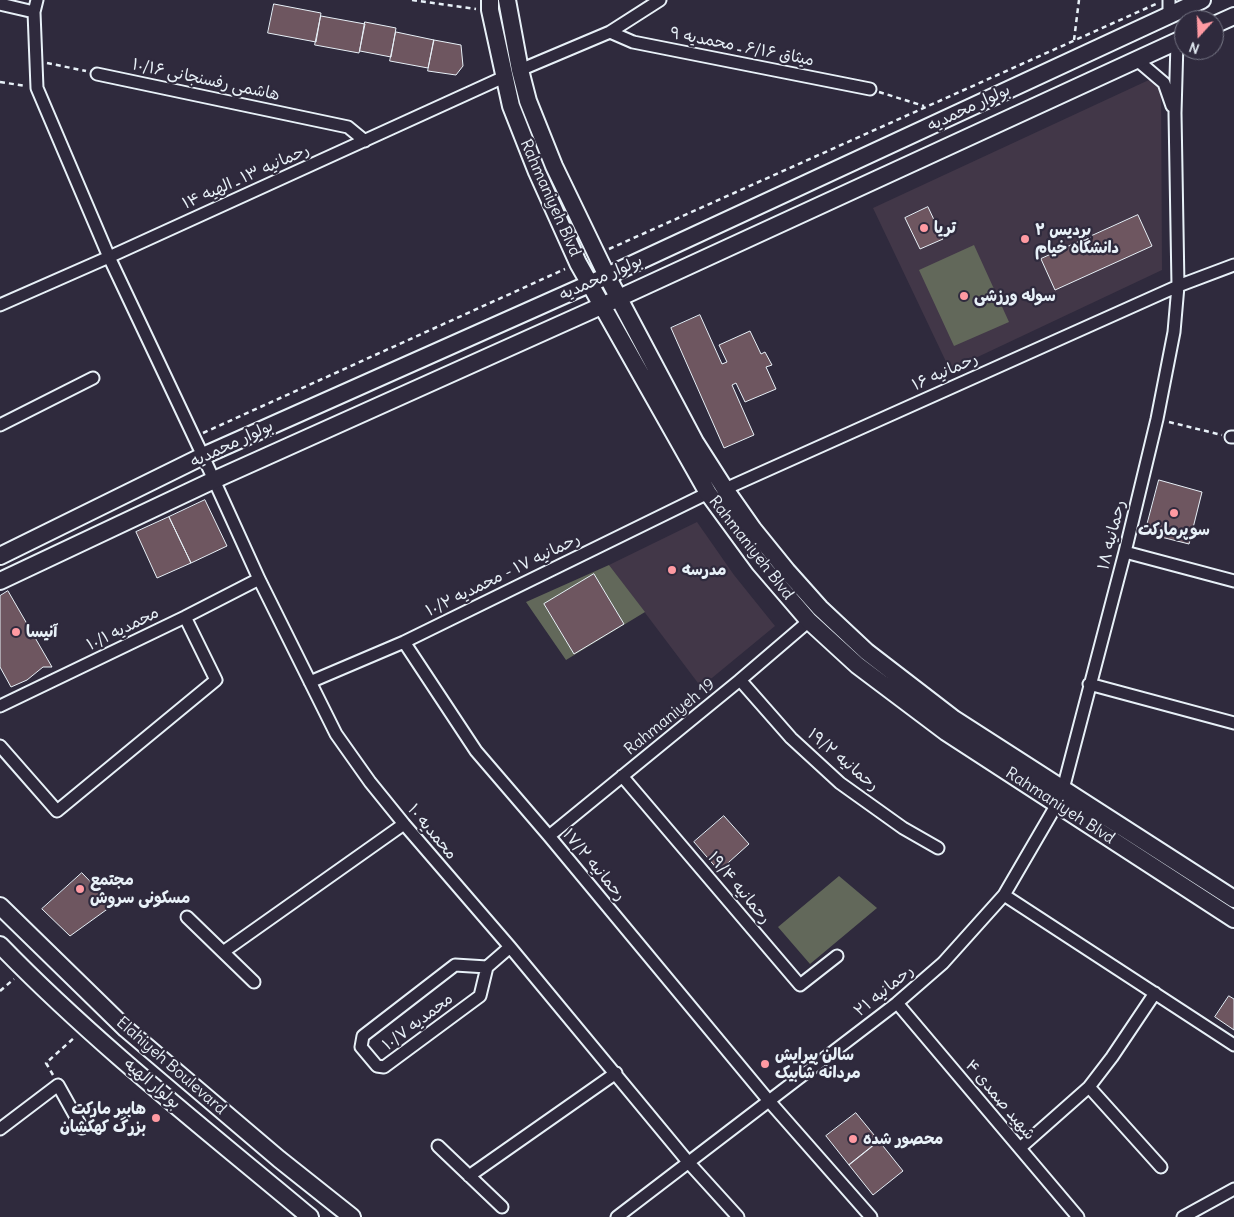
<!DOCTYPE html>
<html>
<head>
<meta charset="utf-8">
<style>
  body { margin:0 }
  #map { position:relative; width:1234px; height:1217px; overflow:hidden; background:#2f2a3d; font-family:Delius,sans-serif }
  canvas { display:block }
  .north { position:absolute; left:1174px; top:10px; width:50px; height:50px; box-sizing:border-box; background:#2f2a3d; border:1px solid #797a88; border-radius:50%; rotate:200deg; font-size:14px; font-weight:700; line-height:20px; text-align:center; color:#e8f1f8 }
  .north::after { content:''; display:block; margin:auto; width:18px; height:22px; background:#ff9aa2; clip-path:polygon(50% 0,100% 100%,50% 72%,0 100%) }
</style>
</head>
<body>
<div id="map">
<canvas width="1234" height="1217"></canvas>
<div class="north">N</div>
</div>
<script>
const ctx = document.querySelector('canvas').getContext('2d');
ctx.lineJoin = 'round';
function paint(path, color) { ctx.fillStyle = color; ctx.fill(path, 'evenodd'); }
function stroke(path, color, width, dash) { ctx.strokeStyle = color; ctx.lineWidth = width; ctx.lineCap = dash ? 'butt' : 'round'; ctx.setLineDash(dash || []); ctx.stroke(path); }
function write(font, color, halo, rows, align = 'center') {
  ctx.font = font + ' Delius,"Playpen Sans Arabic",sans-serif'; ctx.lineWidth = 4.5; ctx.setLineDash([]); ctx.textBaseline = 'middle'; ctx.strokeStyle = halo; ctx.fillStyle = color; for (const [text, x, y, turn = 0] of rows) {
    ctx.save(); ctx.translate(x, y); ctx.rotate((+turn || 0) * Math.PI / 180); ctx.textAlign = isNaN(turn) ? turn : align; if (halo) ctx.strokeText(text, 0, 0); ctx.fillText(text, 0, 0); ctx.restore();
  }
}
const built = new Path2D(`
  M1151,79L1161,85L1162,270L950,370L873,208Z
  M697,522L734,575L775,626L701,687L609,565Z`);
const green = new Path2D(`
  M974,245L1009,322L954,346L919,270Z
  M609,565L645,612L566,660L526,602Z
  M839,876L877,908L810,964L778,927Z`);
const building = new Path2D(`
  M274,4L321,13L316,42L268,33Z
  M321,16L365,24L359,53L315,45Z
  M365,22L396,28L391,57L360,51Z
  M396,32L434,40L428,68L390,61Z
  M434,40L461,45L463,66L456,75L428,71Z
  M928,207L943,239L920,249L905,218Z
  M1138,215L1152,246L1055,290L1041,259Z
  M700,315L722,364L727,362L719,345L750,331L761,354L765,352L772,365L766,367L776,389L745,402L736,383L732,385L754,435L724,448L671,328Z
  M1159,480L1202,492L1189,544L1145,533Z
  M205,500L227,546L191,563L169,517Z
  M169,517L191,563L157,578L136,532Z
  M594,574L624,624L574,654L544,604Z
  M8,591L52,667H43L27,680L11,687L0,667V596Z
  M724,816L749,844L719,871L694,842Z
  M82,873L113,905L70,936L42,909Z
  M1229,996L1234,999V1030L1215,1017Z
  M856,1113L879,1141L849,1165L826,1136Z
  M879,1141L903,1171L873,1195L849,1165Z`);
const path = new Path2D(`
  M412,0L476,9
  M1074,40L1079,0
  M47,63L86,71
  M0,82L26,86
  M879,92L924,106
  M609,249L1158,3
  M1169,422L1222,435
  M203,433L565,269
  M0,991L14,979
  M53,1075L46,1063L75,1037`);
const minor = new Path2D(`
  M37,0L34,12L37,88L109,257L203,456L259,579L336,734L370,782L404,824L510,947L689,1163L738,1217
  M1169,0V15
  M0,4L34,12
  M610,32L633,42L870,89
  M1137,60L1164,83L1172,106
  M520,70L610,32L660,0
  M97,74L348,127L365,141
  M0,305L109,257L504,77
  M0,425L93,378
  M1231,437H1234
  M725,489L1178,286L1234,265
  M1125,552L1234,581
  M404,642L476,751L549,836L769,1101L871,1217
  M740,680L791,738L840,783L903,828L938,848
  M310,682L404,642L708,493
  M1089,684L1234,723
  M0,706L185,617L259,579
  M0,746L57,811L216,680L185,617
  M622,776L800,985L837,956
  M1063,789L1125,552L1157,419L1174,332L1178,286L1175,113L1177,42
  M549,836L740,680L809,621
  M1004,895L1234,1045
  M187,917L254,982
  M223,952L404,824
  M487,967L480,996L384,1067L377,1066L361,1047L363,1036L455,965L487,967L510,947
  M897,1003L1078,1217
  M1089,1087L1161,1167
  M0,1129L58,1085L82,1128
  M438,1146L502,1207
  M1020,1148L1089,1087L1112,1057L1155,993
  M469,1176L616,1073
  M617,1217L897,1003L943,963L1004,895L1057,804
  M1183,1217L1234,1189`);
const secondary = new Path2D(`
  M490,0V10L511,106L537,172L578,263L708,493L760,564L809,621L857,665L946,732L1234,919
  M507,0L520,70L528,101L554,166L607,276L695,442L725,489L753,529L787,571L820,608L867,652L954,719L1234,899
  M1214,25L1234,16
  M0,556L203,456L607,276L1202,0
  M0,581L214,480L608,303L1184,38
  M0,906L126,1029L279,1159L352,1217
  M0,945C96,1044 205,1129 310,1217`);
const markers = [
  [924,228,5,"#ff9aa2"],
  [1025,239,5,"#ff9aa2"],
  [964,296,5,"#ff9aa2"],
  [1174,513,5,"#ff9aa2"],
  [672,570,5,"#ff9aa2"],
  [16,632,5,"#ff9aa2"],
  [80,889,5,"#ff9aa2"],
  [765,1064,5,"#ff9aa2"],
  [156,1118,5,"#ff9aa2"],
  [853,1139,5,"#ff9aa2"]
];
const streetNames = [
  ["میثاق ۶/۱۶ ـ محمدیه ۹",742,47,11],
  ["هاشمی رفسنجانی ۱۰/۱۶",206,80,12],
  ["بولوار محمدیه",969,108,-25],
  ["رحمانیه ۱۳ ـ الهیه ۱۴",246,177,-24],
  ["Rahmaniyeh Blvd",550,198,66],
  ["بولوار محمدیه",601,278,-24],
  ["رحمانیه ۱۶",945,372,-24],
  ["بولوار محمدیه",232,444,-25],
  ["رحمانیه ۱۸",1112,535,-76],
  ["Rahmaniyeh Blvd",751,548,52],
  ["رحمانیه ۱۷ - محمدیه ۱۰/۲",503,575,-26],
  ["محمدیه ۱۰/۱",123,629,-26],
  ["Rahmaniyeh 19",670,717,-39],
  ["رحمانیه ۱۹/۲",843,760,40],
  ["Rahmaniyeh Blvd",1060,806,33],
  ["محمدیه ۱۰",432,832,50],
  ["رحمانیه ۱۷/۲",594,865,50],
  ["رحمانیه ۱۹/۴",739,888,50],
  ["رحمانیه ۲۱",884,991,-39],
  ["محمدیه ۱۰/۷",418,1022,-37],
  ["Elahiyeh Boulevard",171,1066,41],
  ["بولوار الهیه",152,1084,40],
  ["شهید صمدی ۴",1000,1100,50]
];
const poiNames = [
  ["تریا",934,228],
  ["پردیس ۲",1035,230],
  ["دانشگاه خیام",1035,248],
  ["سوله ورزشی",974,296],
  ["سوپرمارکت",1174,530,"center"],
  ["مدرسه",682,570],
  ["آنیسا",26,632],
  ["مجتمع",90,880],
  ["مسکونی سروش",90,898],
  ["سالن پیرایش",775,1055],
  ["مردانه شابیک",775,1073],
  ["هایپر مارکت",146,1109,"right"],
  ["بزرگ کهکشان",146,1127,"right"],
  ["محصور شده",863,1139]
];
paint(built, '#423748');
paint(green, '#62685a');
paint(building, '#6e5660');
stroke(building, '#e8f1f8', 1);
stroke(minor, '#e8f1f8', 15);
stroke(secondary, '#e8f1f8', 20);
stroke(path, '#e8f1f8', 2.5, [5, 4]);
stroke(minor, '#2f2a3d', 11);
stroke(secondary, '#2f2a3d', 16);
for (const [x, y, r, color] of markers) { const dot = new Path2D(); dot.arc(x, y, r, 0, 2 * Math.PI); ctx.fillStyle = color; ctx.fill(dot); stroke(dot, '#2f2a3d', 2); }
write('16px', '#e8f1f8', '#2f2a3d', streetNames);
write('bold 16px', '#e8f1f8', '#2f2a3d', poiNames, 'left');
</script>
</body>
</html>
